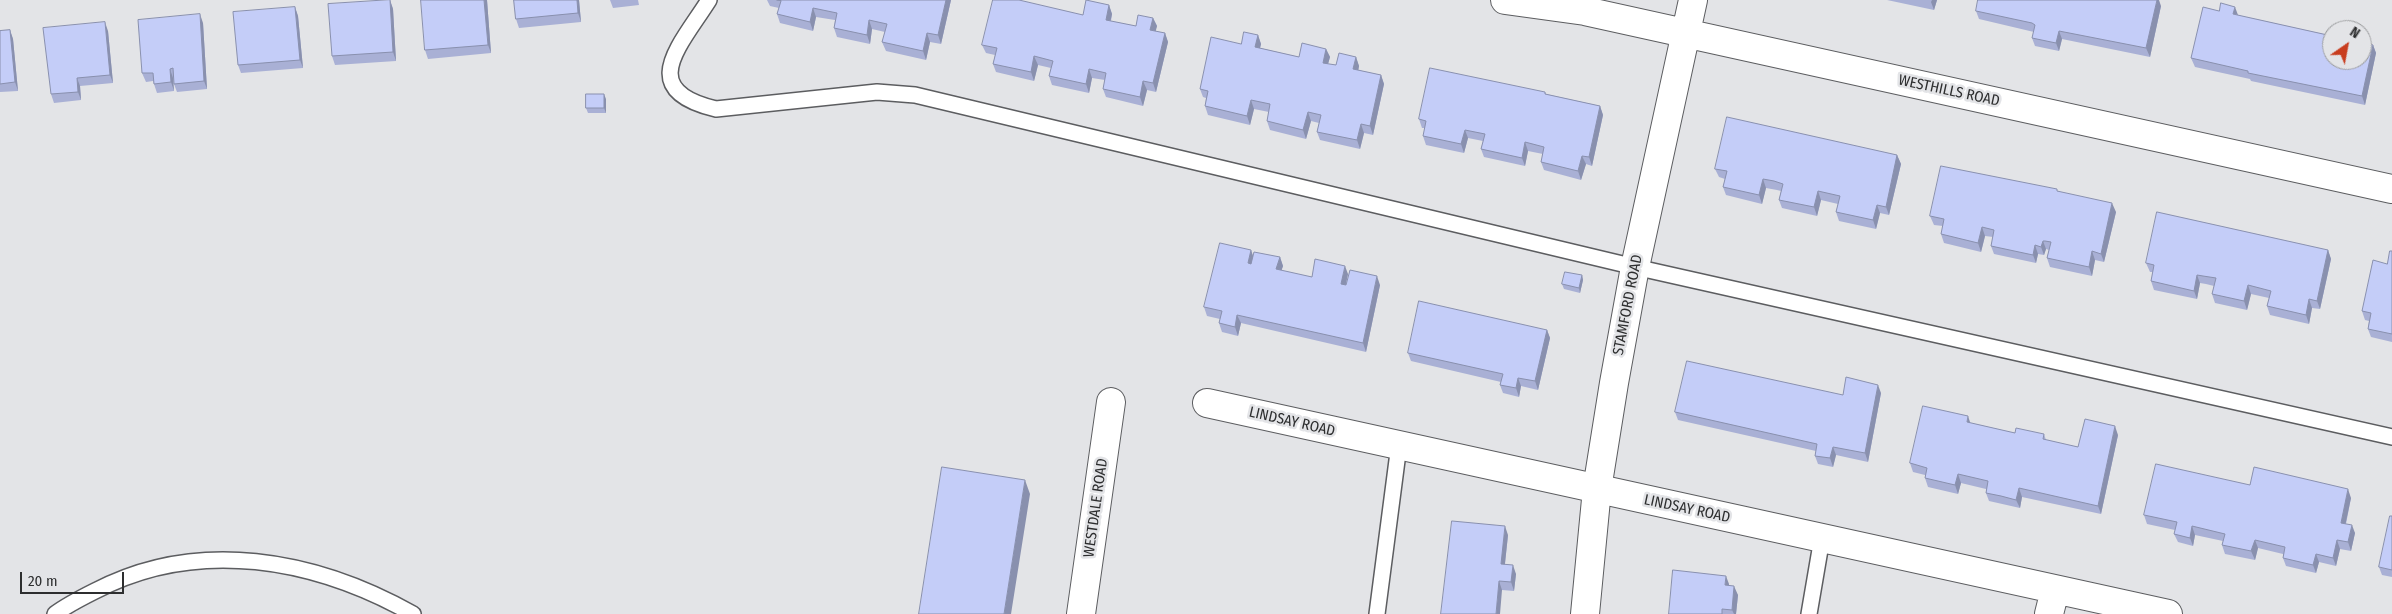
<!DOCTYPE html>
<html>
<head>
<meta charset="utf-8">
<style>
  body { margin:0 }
  #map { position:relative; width:2392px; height:614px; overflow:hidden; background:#e3e4e7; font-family:"Fira Sans Condensed",sans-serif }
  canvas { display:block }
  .north { position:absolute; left:2322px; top:20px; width:50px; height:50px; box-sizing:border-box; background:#e3e4e7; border:1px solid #9a9b9d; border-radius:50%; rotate:33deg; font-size:14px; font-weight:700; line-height:20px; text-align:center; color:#2d2e2f }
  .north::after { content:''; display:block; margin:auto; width:18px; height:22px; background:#c83d1f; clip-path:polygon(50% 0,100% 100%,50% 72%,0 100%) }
  .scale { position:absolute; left:20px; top:572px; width:104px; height:22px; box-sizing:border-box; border:2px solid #2d2e2f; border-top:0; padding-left:6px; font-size:15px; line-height:18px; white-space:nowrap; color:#2d2e2f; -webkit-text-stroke:4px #e3e4e7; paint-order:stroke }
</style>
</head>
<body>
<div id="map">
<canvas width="2392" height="614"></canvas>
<div class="north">N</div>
<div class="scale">20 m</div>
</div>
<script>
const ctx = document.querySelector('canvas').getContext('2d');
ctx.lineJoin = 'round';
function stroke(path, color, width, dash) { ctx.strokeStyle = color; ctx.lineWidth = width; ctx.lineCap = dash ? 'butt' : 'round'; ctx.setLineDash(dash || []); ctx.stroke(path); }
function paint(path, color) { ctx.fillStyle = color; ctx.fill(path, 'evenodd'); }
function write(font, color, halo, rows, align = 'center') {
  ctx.font = font + ' "Fira Sans Condensed",sans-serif'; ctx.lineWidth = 5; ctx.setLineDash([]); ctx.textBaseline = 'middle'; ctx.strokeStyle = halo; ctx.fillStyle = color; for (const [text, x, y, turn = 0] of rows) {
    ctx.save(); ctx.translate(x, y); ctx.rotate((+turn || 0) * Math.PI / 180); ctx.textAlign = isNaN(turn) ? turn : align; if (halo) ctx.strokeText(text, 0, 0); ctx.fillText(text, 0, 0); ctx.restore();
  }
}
const lane = new Path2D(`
  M709,0C680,46 635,90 716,109L877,92L915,95L1635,267L2392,437
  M55,614C67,605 81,598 95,591C198,537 315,559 413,614
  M1377,614L1399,445
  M1809,614L1822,538`);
const street = new Path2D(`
  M1505,0L1585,11L2392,189
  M1207,403L2168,614
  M1081,614L1111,402
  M1585,614L1597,489L1614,383L1635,267L1693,0
  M2049,614L2055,590`);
const wall = new Path2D(`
  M390,0L393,9L396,61L335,65L332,56Z
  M487,0L491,53L428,59L425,50Z
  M514,0H579L581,22L519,28L516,19Z
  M610,0H638L639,5L613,8Z
  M767,0H951L941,44L930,42L926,60L886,51L882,42L885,32L872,29L870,44L837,37L834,28L835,20L816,17L813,31L780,23L777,14L779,8L770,6Z
  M1887,0H1937L1934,10Z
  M1109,5L1112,14L1111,21L1136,26L1153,18L1157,26L1155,31L1165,33L1168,42L1156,92L1147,90L1143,106L1106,97L1103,89L1105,80L1092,78L1089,93L1052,85L1049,76L1051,68L1038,65L1034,81L996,72L993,64L995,55L986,53L982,45L1083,15Z
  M2161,6L2150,57L2062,39L2059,51L2035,46L2032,38L2034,32L1979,19L1976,11Z
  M295,7L298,16L303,68L241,73L238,65Z
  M2219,11L2373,45L2376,53L2365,105L2251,81L2250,79L2195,67L2191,58Z
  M203,23L207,89L177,92L174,84L173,77V78L174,91L157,93L153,81L146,82L142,73Z
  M10,30L13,39L18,91L0,92V31Z
  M108,31L113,83L80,86L81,100L54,103L51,94Z
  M1258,35L1261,44L1260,48L1299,57L1326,49L1330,57L1328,64L1336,65L1356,57L1359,66L1358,70L1381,75L1384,84L1373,135L1364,133L1360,149L1320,140L1317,132L1319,123L1311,121L1306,139L1270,130L1267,121L1269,112L1254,109L1250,125L1208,115L1205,106L1206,98L1203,97L1200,89L1241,44Z
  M1545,92L1546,94L1600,106L1603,115L1592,166L1586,164L1581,180L1544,170L1541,162L1543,154L1528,151L1525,166L1484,157L1481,149L1483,141L1468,138L1464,153L1426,145L1423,136L1425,128H1422L1419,119Z
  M606,99V113H588L586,108Z
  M1897,155L1901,164L1889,215L1880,213L1876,229L1839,221L1836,212L1838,204L1821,200L1817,216L1782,208L1779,200L1781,191L1777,190L1766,188L1762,204L1726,195L1723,187L1725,179L1719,177L1715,169Z
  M2058,191L2116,212L2104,262L2095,260L2092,276L2050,267L2047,258L2049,250L2046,249L2044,255L2038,254L2036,263L1994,254L1991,246L1993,237L1985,236L1981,252L1944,243L1941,234L1943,226L1934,225L1930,216Z
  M1251,250L1253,256L1280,257L1283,266L1281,271L1312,277L1348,274L1346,285H1380L1366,352L1241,323L1238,336L1222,332L1219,323L1220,319L1207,316L1204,307Z
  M2328,250L2331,259L2320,309L2312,308L2309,324L2270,315L2267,306L2269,298L2251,294L2247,310L2215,303L2212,294L2214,286L2206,284L2200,283L2197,299L2154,290L2151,281L2153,272H2150L2146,263Z
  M2392,251V342L2371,337L2368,329L2369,321L2365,320L2362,311L2387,264Z
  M1582,275L1583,280L1580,293L1564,289L1562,284Z
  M1547,330L1550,338L1538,390L1521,386L1519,397L1503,393L1500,385L1501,382L1411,361L1408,353Z
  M1881,393L1868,462L1836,455L1833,467L1818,464L1815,456L1816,451L1678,420L1675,412L1843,395Z
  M1971,423L2015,433L2044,434L2046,440L2078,447L2118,435L2101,514L2022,497L2020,508L1989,501L1986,493V489L1961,483L1958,494L1928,487L1925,478V475L1913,472L1910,463Z
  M2250,485L2351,498L2346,524L2355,533L2351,551L2340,549L2336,566L2319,562L2316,573L2286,566L2283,558V554L2258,548L2255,560L2225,554L2222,545L2223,541L2195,535L2193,546L2178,542L2174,534L2175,530L2147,524L2144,515Z
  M2392,516V577L2382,575L2379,567Z
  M1508,535L1505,564L1516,574L1514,591L1502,590L1441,614Z
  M1729,584V586L1738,595L1736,614H1669Z`);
const shadedWall = new Path2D(`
  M390,0L393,9L396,61L393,52Z
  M484,0H487L491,53L488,45Z
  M577,0H579L581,22L578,13Z
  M946,0H951L941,44L938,35Z
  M1932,0H1937L1934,10L1931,2Z
  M2157,0H2159L2161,6L2150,57L2146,48Z
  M1109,5L1112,14L1109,28L1106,20Z
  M295,7L298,16L303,68L300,60Z
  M2235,7L2238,15L2233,14Z
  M813,8L816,17L813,31L810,22Z
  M200,14L203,23L207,89L204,81Z
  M1153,18L1157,26L1154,38L1150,30Z
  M869,20L872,29L870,44L867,35Z
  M105,22L108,31L113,83L110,75Z
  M10,30L13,39L18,91L15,82Z
  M2059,31L2062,39L2059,51L2056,43Z
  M927,33L930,42L926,60L923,51Z
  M1165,33L1168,42L1156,92L1153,83Z
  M1258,35L1261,44L1258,56L1255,47Z
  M2373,45L2376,53L2365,105L2362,96Z
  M1326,49L1330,57L1326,71L1323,63Z
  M1034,56L1038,65L1034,81L1031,72Z
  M1356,57L1359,66L1357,78L1353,69Z
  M170,69L173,78L174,91L171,82Z
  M1089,69L1092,78L1089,93L1086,84Z
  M1381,75L1384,84L1373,135L1370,126Z
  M77,78L80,86L81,100L78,92Z
  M1143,81L1147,90L1143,106L1140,97Z
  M604,94L606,99V113L604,108Z
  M1251,100L1254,109L1250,125L1247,116Z
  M1600,106L1603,115L1592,166L1589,157Z
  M1308,112L1311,121L1306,139L1303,130Z
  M1361,124L1364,133L1360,149L1357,140Z
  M1465,130L1468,138L1464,153L1461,144Z
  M1525,142L1528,151L1525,166L1522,158Z
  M1897,155L1901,164L1889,215L1886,207Z
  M1582,156L1586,164L1581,180L1578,171Z
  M1763,179L1766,188L1762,204L1759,195Z
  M1818,191L1821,200L1817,216L1814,207Z
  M2112,203L2116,212L2104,262L2101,254Z
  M1877,205L1880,213L1876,229L1873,220Z
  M1982,227L1985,236L1981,252L1978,243Z
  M2043,241L2046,249L2044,255L2041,247Z
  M2035,245L2038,254L2036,263L2033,255Z
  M1251,250L1254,259L1251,271L1248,263Z
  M2328,250L2331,259L2320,309L2317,301Z
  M2092,251L2095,260L2092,276L2089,267Z
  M1280,257L1283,266L1279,278L1276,269Z
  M1345,266L1348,274L1344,292L1341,284Z
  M1582,275L1583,280L1580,293L1579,288Z
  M2197,275L2200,283L2197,299L2194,291Z
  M1377,276L1380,285L1366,352L1363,343Z
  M2248,285L2251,294L2247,310L2244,301Z
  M2309,299L2312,308L2309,324L2306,315Z
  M1237,315L1241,323L1238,336L1235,327Z
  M1547,330L1550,338L1538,390L1535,381Z
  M1518,378L1521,386L1519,397L1516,388Z
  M1878,385L1881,393L1868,462L1865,453Z
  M1968,416L1971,425L1967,422Z
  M2115,426L2118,435L2101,514L2098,506Z
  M1833,447L1836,455L1833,467L1830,458Z
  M1958,474L1961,483L1958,494L1955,485Z
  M1025,480L1030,494L1011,614H1004Z
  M2019,488L2022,497L2020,508L2016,500Z
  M2348,489L2351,498L2344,531L2341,523Z
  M2352,525L2355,533L2351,551L2348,542Z
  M1505,526L1508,535L1504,572L1501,564Z
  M2192,526L2195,535L2193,546L2190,538Z
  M2255,540L2258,548L2255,560L2251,551Z
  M2337,540L2340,549L2336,566L2333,558Z
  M2316,554L2319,562L2316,573L2313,565Z
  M1513,565L1516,574L1514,591L1511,582Z
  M1726,576L1729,584L1728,594L1725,585Z
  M1499,581L1502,590L1500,614H1496Z
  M1734,586L1738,595L1736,614H1734L1732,610Z`);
const building = new Path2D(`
  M390,0L393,52L332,56L328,4Z
  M421,0H484L488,45L425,50Z
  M514,0H577L578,13L516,19Z
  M777,0H946L938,35L927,33L923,51L882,42L887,24L869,20L867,35L834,28L837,13L813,8L810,22L777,14L781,1Z
  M993,0H1019L1083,15L1086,0L1109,5L1106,20L1136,26L1138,15L1153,18L1150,30L1165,33L1153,83L1143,81L1140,97L1103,89L1106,73L1089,69L1086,84L1049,76L1053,61L1034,56L1031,72L993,64L997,48L982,45Z
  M1978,0H2157L2146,48L2059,31L2056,43L2032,38L2035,25L2032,23L1976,11Z
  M2221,3L2235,7L2233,14L2332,36V60H2362V42L2373,45L2362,96L2248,73V71L2191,58L2203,7L2219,11Z
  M295,7L300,60L238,65L233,12Z
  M200,14L204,81L174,84L173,68L170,69L171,82L154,84L153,73H142L138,20Z
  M105,22L110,75L77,78L78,92L51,94L43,28Z
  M10,30L15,82L0,84V31Z
  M1244,32L1258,35L1255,47L1299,57L1302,43L1326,49L1323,63L1336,65L1339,53L1356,57L1353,69L1381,75L1370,126L1361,124L1357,140L1317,132L1321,115L1308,112L1303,130L1267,121L1270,104L1251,100L1247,116L1205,106L1208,91L1200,89L1211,37L1241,44Z
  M1430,68L1545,92V94L1600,106L1589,157L1582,156L1578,171L1541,162L1544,147L1525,142L1522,158L1481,149L1485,134L1465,130L1461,144L1423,136L1426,121L1419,119Z
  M586,94H604V108H586Z
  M1727,117L1897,155L1886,207L1877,205L1873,220L1836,212L1840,196L1818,191L1814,207L1779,200L1783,184L1774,181L1763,179L1759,195L1723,187L1727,171L1715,169Z
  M1941,166L2057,189V191L2112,203L2101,254L2092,251L2089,267L2047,258L2051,242L2045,241H2043L2041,247L2035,245L2033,255L1991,246L1994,230L1982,227L1978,243L1941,234L1944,219L1930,216Z
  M2157,212L2328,250L2317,301L2309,299L2306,315L2267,306L2271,291L2248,285L2244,301L2212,294L2216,278L2203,276L2197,275L2194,291L2151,281L2154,265L2146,263Z
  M1220,243L1251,250L1248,263L1251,264L1254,252L1280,257L1276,269L1312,277L1315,259L1345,266L1341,284L1346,285L1350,270L1377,276L1363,343L1237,315L1235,327L1219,323L1222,311L1204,307Z
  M2390,251H2392V334L2368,329L2371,313L2362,311L2373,260L2387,264Z
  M1565,272L1582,275L1579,288L1562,284Z
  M1419,301L1547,330L1535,381L1518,378L1516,388L1500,385L1503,374L1408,353Z
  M1687,361L1843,395L1846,377L1878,385L1865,453L1833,447L1830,458L1815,456L1817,444L1675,412Z
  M1923,406L1968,416L1967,422L2015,433L2016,428L2044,434L2043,439L2078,447L2085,419L2115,426L2098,506L2019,488L2016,500L2001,496L1986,493L1988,481L1958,474L1955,485L1925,478L1927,468L1910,463Z
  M2156,464L2250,485L2254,467L2348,489L2341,523L2352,525L2348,542L2337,540L2333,558L2316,554L2313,565L2283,558L2285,547L2255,540L2251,551L2222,545L2225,534L2192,526L2190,538L2174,534L2177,522L2144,515Z
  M942,467L1025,480L1004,614H919Z
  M2390,516H2392V570L2379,567Z
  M1452,521L1505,526L1501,564L1513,565L1511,582L1499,581L1496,614H1441Z
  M1673,570L1726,576L1725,585L1734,586L1732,610L1722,609V614H1669Z`);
const streetNames = [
  ["WESTHILLS ROAD",1949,91,12],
  ["STAMFORD ROAD",1628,305,-79],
  ["LINDSAY ROAD",1292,422,13],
  ["WESTDALE ROAD",1096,508,-82],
  ["LINDSAY ROAD",1687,509,12]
];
stroke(lane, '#5c5d60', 18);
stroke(street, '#5c5d60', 30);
stroke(lane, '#fff', 15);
stroke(street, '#fff', 28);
paint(wall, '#a9b0d5');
paint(shadedWall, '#8990ae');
paint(building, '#c4cdf8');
stroke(building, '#8990ae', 1);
write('15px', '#2d2e2f', '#e3e4e7', streetNames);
</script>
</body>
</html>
